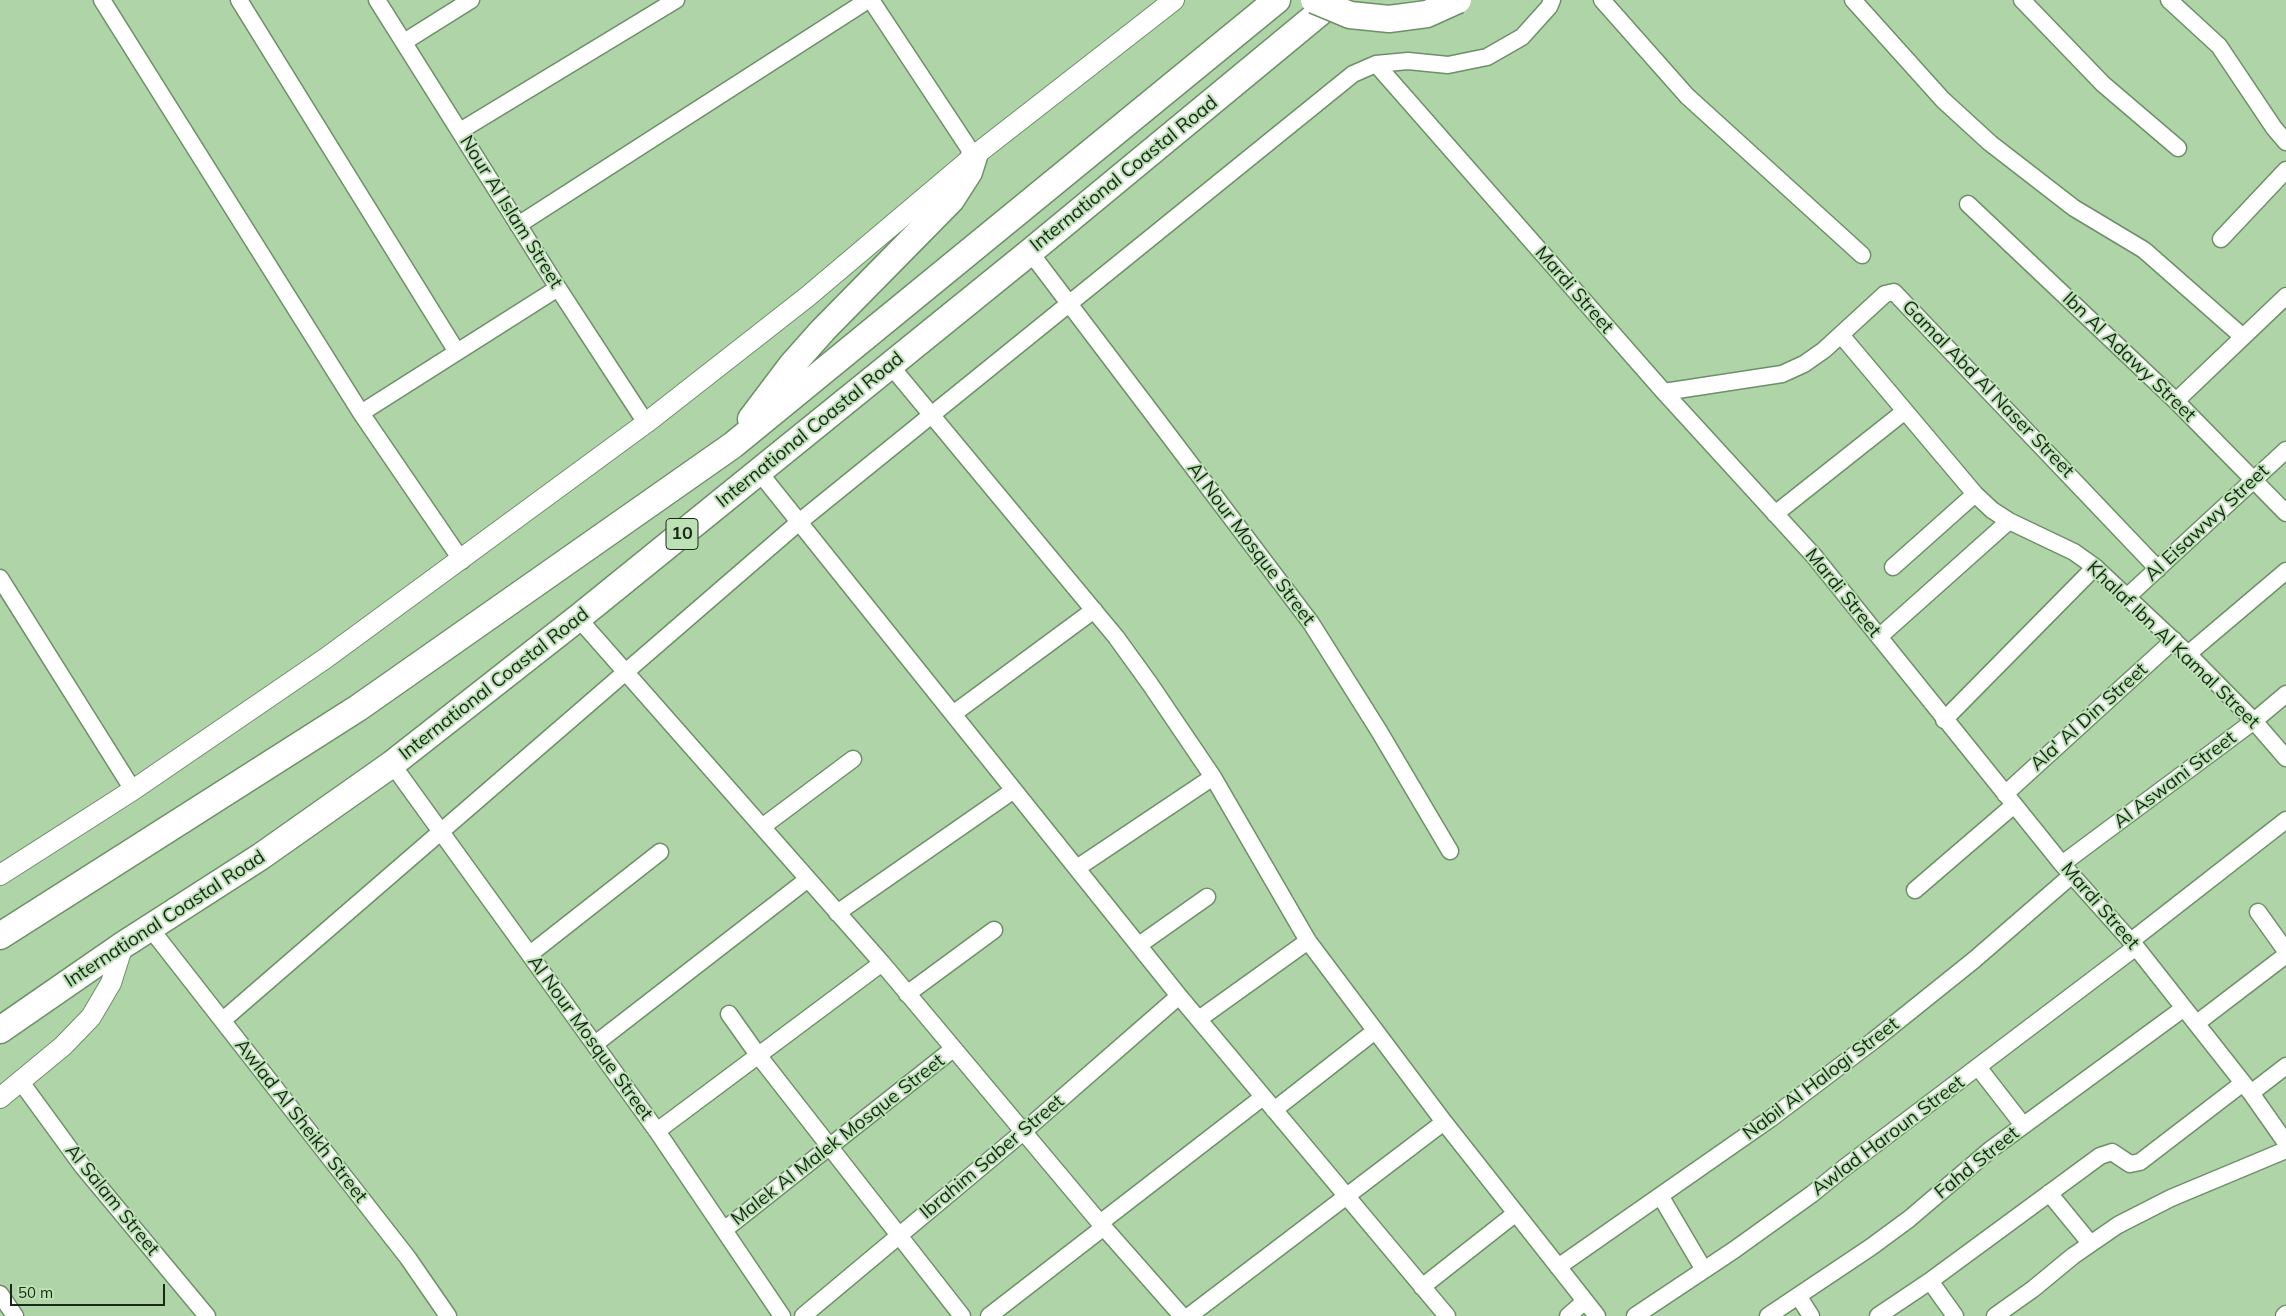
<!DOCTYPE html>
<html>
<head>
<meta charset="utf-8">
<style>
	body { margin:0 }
	#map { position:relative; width:2286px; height:1316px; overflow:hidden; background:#aed4a8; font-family:Mulish,sans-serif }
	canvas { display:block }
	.scale { position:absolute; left:10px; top:1284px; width:155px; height:22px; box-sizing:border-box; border:2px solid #192817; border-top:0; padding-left:6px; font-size:15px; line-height:18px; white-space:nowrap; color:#192817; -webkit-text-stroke:4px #bbe1b5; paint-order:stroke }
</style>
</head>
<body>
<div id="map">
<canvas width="2286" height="1316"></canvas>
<div class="scale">50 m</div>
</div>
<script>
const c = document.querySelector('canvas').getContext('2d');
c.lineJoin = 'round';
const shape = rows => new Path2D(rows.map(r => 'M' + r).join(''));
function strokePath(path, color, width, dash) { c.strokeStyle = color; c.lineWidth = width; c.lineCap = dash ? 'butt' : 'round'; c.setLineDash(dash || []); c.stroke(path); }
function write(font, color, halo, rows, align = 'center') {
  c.font = font + ' Mulish,sans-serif'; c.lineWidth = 4; c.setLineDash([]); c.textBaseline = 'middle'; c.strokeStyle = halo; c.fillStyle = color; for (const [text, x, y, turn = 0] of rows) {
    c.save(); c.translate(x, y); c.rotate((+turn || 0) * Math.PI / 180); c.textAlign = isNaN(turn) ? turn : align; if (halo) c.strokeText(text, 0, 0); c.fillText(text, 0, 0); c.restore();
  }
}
const minor = shape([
	[102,0,361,413,462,561],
	[239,0,457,352],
	[377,0,558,288,646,423],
	[871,0,974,156],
	[1602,0,1687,96,1862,255],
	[1853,0,1943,100,1990,143,2074,208,2144,250,2243,337],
	[2022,0,2103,84,2178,148],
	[2169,0,2219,46,2274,128,2286,142],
	[404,42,471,0],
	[1376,64,1664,392,1814,556,2062,864,2136,947,2251,1093,2286,1143],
	[460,131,676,0],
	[1968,204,2176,401,2286,513],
	[518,225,868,0],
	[2221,239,2286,170],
	[1030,252,1311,623,1379,731,1450,851],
	[1841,335,1975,494,1992,510,2009,521,2074,552,2095,567,2188,654,2254,721,2286,758],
	[890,365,1116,637,1150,684,1213,777,1308,941,1444,1122,1597,1316],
	[1664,392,1782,374,1804,364,1824,350,1885,294,1894,292,2158,569],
	[2176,401,2286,296],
	[361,413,558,288],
	[759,472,1179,996,1447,1316],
	[1775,514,1905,411],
	[1893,567,1975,494],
	[0,578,133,790],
	[2128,596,2286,450],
	[578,618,882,963,1100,1223,1182,1316],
	[1879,637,2009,521],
	[2188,654,2286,571],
	[953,714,1094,610],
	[1944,720,2095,567],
	[392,764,657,1131,782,1316],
	[2005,794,2174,640],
	[762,827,853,759],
	[2062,864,2254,721,2286,694],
	[1077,868,1213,777],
	[1915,890,2014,805],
	[2258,912,2286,951],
	[837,913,1014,790],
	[150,928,408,1258,448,1316],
	[2131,941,2286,820],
	[1139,945,1207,897],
	[530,954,660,852],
	[907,994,994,930],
	[729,1014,758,1055,962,1316],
	[1199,1019,1308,941],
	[223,1020,798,523,1353,74,1376,64,1408,61,1448,65,1487,57,1522,37,1549,7,1552,0],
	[2197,1023,2286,955],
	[595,1044,808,879],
	[1978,1067,2023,1125],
	[21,1082,83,1167,207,1316],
	[2251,1093,2286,1066],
	[1274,1110,1375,1031],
	[657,1131,882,963],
	[2049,1193,2090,1243],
	[1661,1197,1704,1270],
	[1100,1223,1263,1097],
	[724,1230,953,1049],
	[1558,1267,1770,1119,1873,1041,1974,960,2072,875],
	[1930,1281,1955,1316],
	[1422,1287,1516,1213],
	[0,1294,15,1316],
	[1799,1297,1811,1316],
	[803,1316,1023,1132,1179,996],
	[989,1316,1104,1227],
	[1189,1316,1444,1122],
	[1568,1316,1585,1301],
	[1635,1316,1734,1250,1812,1194,1844,1168,2136,947],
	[1768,1316,1871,1247,1909,1219,1990,1150,2184,1008],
	[1878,1316,1930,1281,2100,1156,2112,1152,2130,1164,2140,1162,2243,1083],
	[1995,1316,2033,1289,2073,1256,2118,1225,2171,1198,2286,1150],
	[2284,1316,2286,1314]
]);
const tertiary = shape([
	[0,875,133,790,326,658,646,423,807,297,974,156,1174,0],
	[0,1098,63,1046,91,1017,111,983,123,945]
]);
const trunk = shape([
	[751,419,791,366,823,330,951,200,969,172,974,156],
	[0,936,358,708,733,445,1277,0],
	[0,1030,123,945,260,857,392,764,578,618,1030,252,1335,0]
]);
const trunkBridge = shape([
	[1314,0,1350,15,1389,19,1427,14,1458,0]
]);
const shields = [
	[682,534,32]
];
const shieldNames = [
	["10",682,534]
];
const streetNames = [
	["International Coastal Road",1124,174,-39],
	["Nour Al Islam Street",511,212,58],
	["Mardi Street",1574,290,49],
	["Ibn Al Adawy Street",2129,357,44],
	["Gamal Abd Al Naser Street",1988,389,46],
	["International Coastal Road",810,430,-39],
	["Al Eisawwy Street",2207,523,-43],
	["Al Nour Mosque Street",1251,544,53],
	["Mardi Street",1843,593,51],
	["Khalaf Ibn Al Kamal Street",2173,645,44],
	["International Coastal Road",494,684,-38],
	["Ala' Al Din Street",2089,717,-42],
	["Al Aswani Street",2175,780,-37],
	["Mardi Street",2100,906,49],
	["International Coastal Road",165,919,-33],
	["Al Nour Mosque Street",590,1038,54],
	["Nabil Al Halogi Street",1821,1079,-37],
	["Awlad Al Sheikh Street",301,1121,52],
	["Awlad Haroun Street",1888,1136,-37],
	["Malek Al Malek Mosque Street",838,1140,-38],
	["Ibrahim Saber Street",992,1157,-40],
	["Fahd Street",1977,1163,-39],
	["Al Salam Street",112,1200,51]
];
strokePath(minor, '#6d9067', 19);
strokePath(tertiary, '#6d9067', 22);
strokePath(trunk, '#6d9067', 29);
strokePath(minor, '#fff', 16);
strokePath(tertiary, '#fff', 20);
strokePath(trunk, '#fff', 26);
strokePath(trunkBridge, '#6d9067', 29, []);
strokePath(trunkBridge, '#fff', 26);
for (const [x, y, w] of shields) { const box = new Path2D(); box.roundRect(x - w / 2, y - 15.5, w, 31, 4); c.fillStyle = '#bbe1b5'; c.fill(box); strokePath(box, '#192817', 1); }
write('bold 18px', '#192817', null, shieldNames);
write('19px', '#192817', '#bbe1b5', streetNames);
</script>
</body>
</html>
